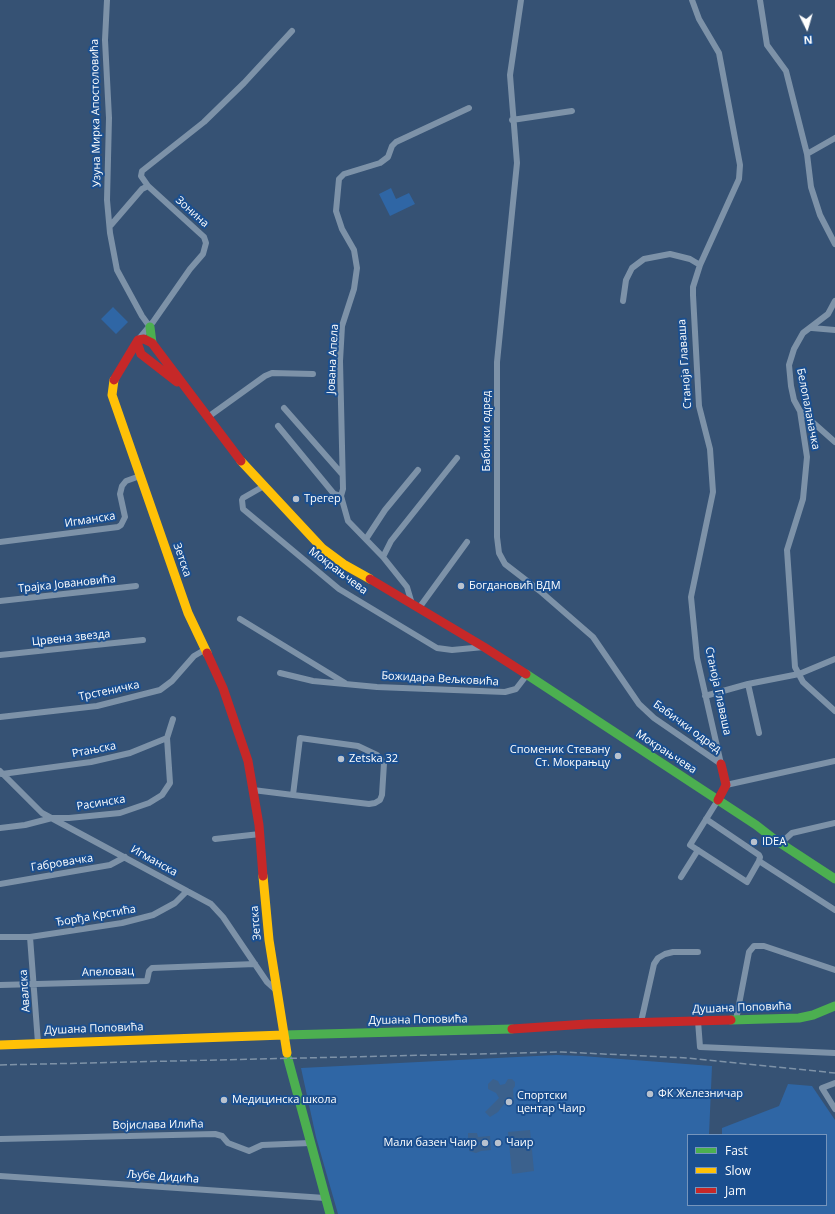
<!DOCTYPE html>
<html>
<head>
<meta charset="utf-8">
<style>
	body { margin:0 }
	#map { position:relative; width:835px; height:1214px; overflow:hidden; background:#365274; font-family:"Open Sans",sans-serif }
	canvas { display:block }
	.legend { position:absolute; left:687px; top:1134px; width:140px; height:72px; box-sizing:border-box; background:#1b4f8f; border:1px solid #7695bc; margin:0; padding:5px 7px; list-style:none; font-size:12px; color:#fff }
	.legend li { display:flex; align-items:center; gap:8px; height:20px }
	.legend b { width:20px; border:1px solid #7695bc }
	.north { position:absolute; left:787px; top:8px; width:40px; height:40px; -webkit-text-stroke:3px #1b4f8f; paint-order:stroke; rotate:175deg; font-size:11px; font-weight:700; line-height:16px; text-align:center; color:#fff }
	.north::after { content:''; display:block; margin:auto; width:14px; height:18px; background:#fff; clip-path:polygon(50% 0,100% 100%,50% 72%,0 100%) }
</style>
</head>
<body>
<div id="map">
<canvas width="835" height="1214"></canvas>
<ul class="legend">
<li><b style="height:5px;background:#4caf50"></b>Fast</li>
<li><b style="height:5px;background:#ffc107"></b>Slow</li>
<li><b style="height:5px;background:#c62828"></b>Jam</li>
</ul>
<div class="north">N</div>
</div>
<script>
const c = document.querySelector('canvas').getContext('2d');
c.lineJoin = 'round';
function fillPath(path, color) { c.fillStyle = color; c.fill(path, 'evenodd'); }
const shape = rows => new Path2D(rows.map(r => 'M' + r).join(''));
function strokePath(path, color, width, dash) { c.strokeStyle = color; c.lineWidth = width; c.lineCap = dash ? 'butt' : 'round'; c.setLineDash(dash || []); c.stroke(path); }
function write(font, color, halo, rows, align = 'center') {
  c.font = font + ' "Open Sans",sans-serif'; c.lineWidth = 4; c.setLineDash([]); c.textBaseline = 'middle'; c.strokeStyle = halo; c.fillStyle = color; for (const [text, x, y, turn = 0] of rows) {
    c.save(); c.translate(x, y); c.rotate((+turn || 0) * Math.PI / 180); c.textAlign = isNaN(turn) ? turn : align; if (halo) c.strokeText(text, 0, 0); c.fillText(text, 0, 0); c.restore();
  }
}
const green = shape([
	[391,188,396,199,409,193,415,204,390,216,379,194],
	[113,307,128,322,116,334,101,319],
	[556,1055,582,1056,712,1066,709,1135,688,1135,688,1205,826,1205,826,1135,722,1135,722,1128,779,1106,788,1084,812,1086,835,1120,835,1214,338,1214,316,1137,301,1068]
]);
const water = shape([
	[508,1079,512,1079,515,1082,515,1086,513,1089,514,1103,504,1104,498,1112,490,1117,485,1112,499,1098,496,1093,488,1089,488,1084,493,1079,498,1081,500,1085,505,1084],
	[530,1130,534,1171,512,1174,508,1132],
	[468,1133,477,1133,478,1137,490,1136,491,1150,481,1151,476,1153,469,1151,471,1145,477,1144,480,1145,480,1142,468,1143]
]);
const street = shape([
	[107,0,105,40,109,118,107,200,110,233,117,270,142,316,150,327],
	[521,0,510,75,517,163,497,362,497,537,499,553,505,564,540,591,593,637,639,704,654,718,721,764],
	[692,0,699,19,719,53,740,165,739,179,700,265,693,287,693,295,699,406,710,449,713,492,691,597,697,658,721,764],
	[760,0,767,45,786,71,807,154,811,187,820,215,835,244],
	[512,120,572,111],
	[807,154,835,138],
	[148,186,141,176,142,171,204,122,244,83,292,31],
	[111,225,142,189,148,186,204,237,206,243,203,254,190,269,153,322,138,340],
	[623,301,626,280,632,268,644,259,670,254,690,259,700,265],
	[835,301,828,314,803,333,794,349,789,365,791,386,794,400,800,411,807,457,803,499,787,550,795,667,803,682,835,711],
	[812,328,835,330],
	[284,408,342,474],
	[800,411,835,442],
	[208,417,265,376,272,373,313,374],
	[278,426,334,494,341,496],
	[264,486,243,498,242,500,243,509,339,589,437,648,452,650,484,647],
	[366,539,385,510,418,470],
	[0,542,118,527,121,525,125,517,120,494,122,486,126,481,140,476],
	[383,557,391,541,457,458],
	[0,601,136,586],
	[412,604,407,587,383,557,348,521,341,496,343,489,340,361,342,326,354,289,357,268,354,250,342,229,336,211,339,179,344,174,380,163,388,157,392,146,396,142,469,108],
	[419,608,467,542],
	[240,619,345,683],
	[0,655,143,640],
	[280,673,313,681,377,687,505,692,516,689,526,676],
	[748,684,759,733],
	[705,696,748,684,799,674,835,659],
	[0,717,97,706,160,690,172,681,194,656,206,649],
	[0,771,42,813,211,904,223,917,267,982,277,991],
	[2,774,91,762,130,753,167,738,173,719],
	[726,785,835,761],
	[253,790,293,795,369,804,375,803,380,800,382,795,384,763,377,755,358,746,300,738,293,795],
	[718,800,690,845,747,882,759,861,835,910],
	[706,819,759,855,760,857,759,861],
	[0,828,25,825,52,818,69,818,120,813,149,803,162,795,170,783,167,738],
	[215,839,260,834],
	[781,843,792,833,835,823],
	[681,877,698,850],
	[0,884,110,865,125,857],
	[0,937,30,937,122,923,153,915,175,903,187,891],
	[30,937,38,1043],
	[0,985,147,981,149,971,152,968,255,964],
	[736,1020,749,952,754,946,764,946,835,970],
	[698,1021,700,1047,835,1053],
	[641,1022,654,964,658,958,665,954,673,952,698,952],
	[835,1083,822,1088,835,1109],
	[0,1139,215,1134,222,1136,228,1143,249,1151,262,1145,310,1143],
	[0,1176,325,1198]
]);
const fast = shape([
	[150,327,152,343],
	[526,674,756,825,774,839,835,879],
	[731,1020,799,1018,813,1015,835,1006],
	[284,1035,512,1029],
	[288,1059,330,1214]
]);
const slow = shape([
	[114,380,112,395,188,613,207,653],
	[241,461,322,548,345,565,370,579],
	[263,876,269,940,287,1053],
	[0,1045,284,1035]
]);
const jam = shape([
	[137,342,141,354,177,382],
	[114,380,138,340,144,339,152,343,241,461],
	[370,579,484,647,526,674],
	[207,653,223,688,248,761,259,825,263,876],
	[718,800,726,785,721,764],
	[512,1029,587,1024,731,1020]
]);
const rail = shape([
	[0,1065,562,1052,688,1058,835,1073]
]);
const markers = [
	[296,499,4,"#b9c2ce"],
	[461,586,4,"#b9c2ce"],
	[618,756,4,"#b9c2ce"],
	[341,759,4,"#b9c2ce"],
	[754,842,4,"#b9c2ce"],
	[650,1094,4,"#b9c2ce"],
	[224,1100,4,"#b9c2ce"],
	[509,1102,4,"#b9c2ce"],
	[485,1143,4,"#b9c2ce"],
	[498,1143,4,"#b9c2ce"]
];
const streetNames = [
	["Узуна Мирка Апостоловића",96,113,-91],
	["Зонина",192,212,42],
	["Јована Апела",333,359,-87],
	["Станоја Главаша",685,364,-94],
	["Белопаланачка",808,409,79],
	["Бабички одред",487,431,-90],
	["Игманска",90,520,-9],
	["Зетска",182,560,71],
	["Мокрањчева",338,571,37],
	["Трајка Јовановића",67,584,-6],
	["Црвена звезда",71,638,-6],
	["Божидара Вељковића",440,679,3],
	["Трстеничка",109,691,-12],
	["Станоја Главаша",718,691,78],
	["Бабички одред",687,727,36],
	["Ртањска",94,750,-11],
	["Мокрањчева",666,752,33],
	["Расинска",101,803,-9],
	["Игманска",154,861,29],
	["Габровачка",62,863,-9],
	["Ђорђа Крстића",96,916,-10],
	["Зетска",256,923,-95],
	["Апеловац",108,972,-2],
	["Авалска",25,991,-94],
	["Душана Поповића",742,1008,-2],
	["Душана Поповића",418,1020,-1],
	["Душана Поповића",94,1029,-2],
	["Војислава Илића",158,1125,-1],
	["Љубе Дидића",163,1177,4]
];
const poiNames = [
	["Трегер",304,499],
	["Богдановић ВДМ",469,586],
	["Споменик Стевану",610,750,"right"],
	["Ст. Мокрањцу",610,763,"right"],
	["Zetska 32",349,759],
	["IDEA",762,842],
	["ФК Железничар",658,1094],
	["Спортски",517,1096],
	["центар Чаир",517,1109],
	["Медицинска школа",232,1100],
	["Мали базен Чаир",477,1143,"right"],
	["Чаир",506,1143]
];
fillPath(green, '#2f66a5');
fillPath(water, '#3b618d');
strokePath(street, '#7d92a8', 6);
strokePath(fast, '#4caf50', 9);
strokePath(slow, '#ffc107', 9);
strokePath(jam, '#c62828', 9);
strokePath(rail, '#7e92a7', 1.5, [7, 3]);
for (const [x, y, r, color] of markers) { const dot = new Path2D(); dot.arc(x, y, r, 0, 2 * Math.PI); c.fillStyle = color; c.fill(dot); strokePath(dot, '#1b4f8f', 1.5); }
write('11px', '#fff', '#1b4f8f', streetNames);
write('11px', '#fff', '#1b4f8f', poiNames, 'left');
</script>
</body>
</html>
